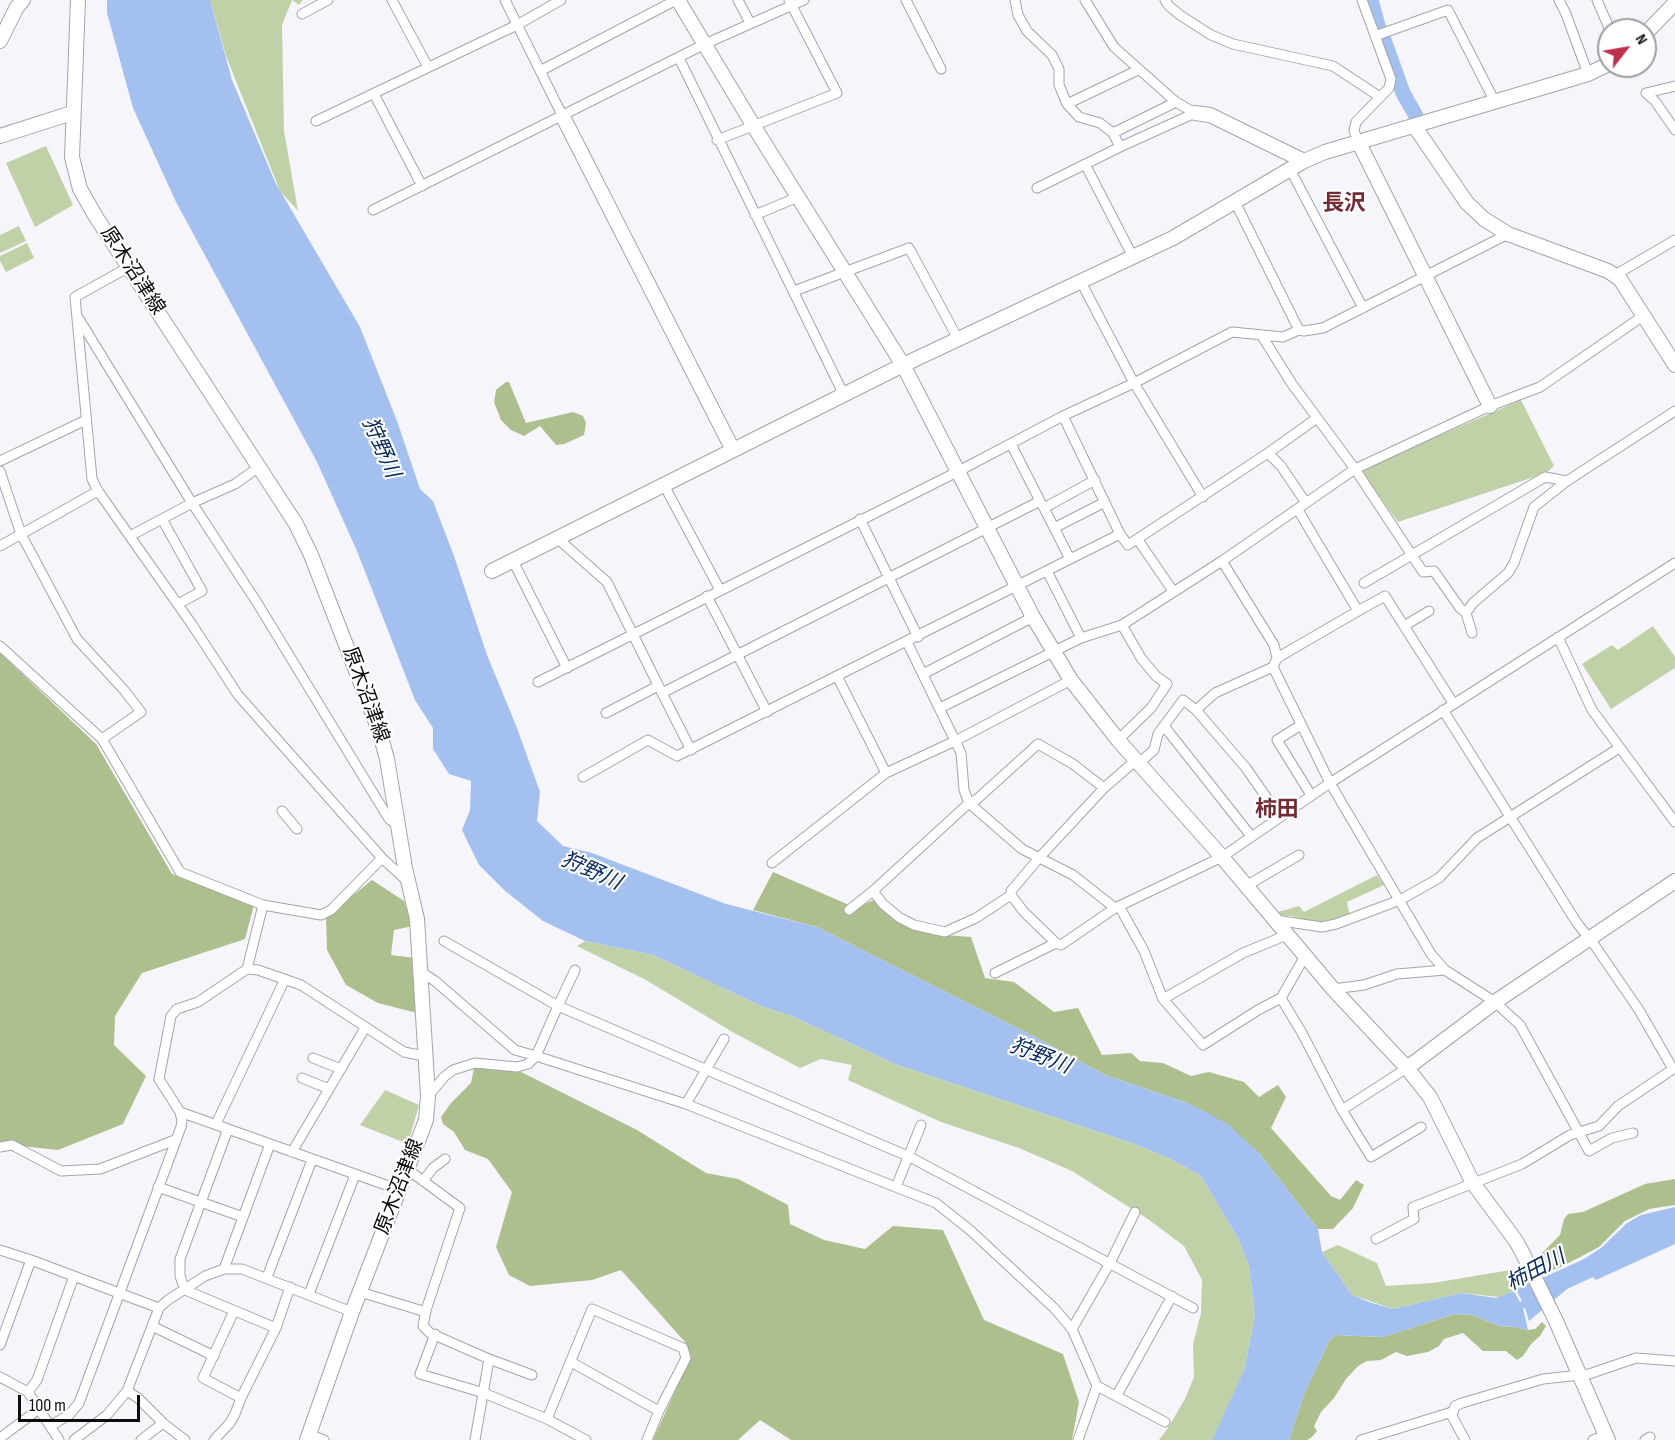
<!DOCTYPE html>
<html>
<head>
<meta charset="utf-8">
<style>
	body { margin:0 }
	#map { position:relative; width:1675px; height:1440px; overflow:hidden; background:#f5f5fb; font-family:"Sofia Sans Condensed",sans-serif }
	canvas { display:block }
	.north { position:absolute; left:1597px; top:18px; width:60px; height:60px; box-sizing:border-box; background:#fff; border:2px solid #9e9e9f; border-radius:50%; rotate:59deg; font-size:16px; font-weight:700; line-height:24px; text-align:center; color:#0c0c0e }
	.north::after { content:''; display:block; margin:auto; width:21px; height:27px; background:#bf2e4b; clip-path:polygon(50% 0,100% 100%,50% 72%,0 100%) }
	.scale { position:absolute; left:18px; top:1395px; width:122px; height:27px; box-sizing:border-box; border:3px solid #0c0c0e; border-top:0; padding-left:8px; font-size:18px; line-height:21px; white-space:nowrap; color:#0c0c0e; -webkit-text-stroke:4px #fff; paint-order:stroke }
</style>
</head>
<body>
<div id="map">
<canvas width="1675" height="1440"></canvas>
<div class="north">N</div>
<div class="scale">100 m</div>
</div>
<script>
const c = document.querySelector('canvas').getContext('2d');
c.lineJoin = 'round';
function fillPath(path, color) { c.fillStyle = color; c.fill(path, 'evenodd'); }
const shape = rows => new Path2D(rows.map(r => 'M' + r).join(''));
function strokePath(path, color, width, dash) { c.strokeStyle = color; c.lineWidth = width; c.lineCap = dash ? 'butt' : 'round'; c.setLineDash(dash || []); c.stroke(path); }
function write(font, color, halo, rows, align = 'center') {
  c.font = font + ' "Sofia Sans Condensed","Noto Sans JP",sans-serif'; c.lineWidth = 4.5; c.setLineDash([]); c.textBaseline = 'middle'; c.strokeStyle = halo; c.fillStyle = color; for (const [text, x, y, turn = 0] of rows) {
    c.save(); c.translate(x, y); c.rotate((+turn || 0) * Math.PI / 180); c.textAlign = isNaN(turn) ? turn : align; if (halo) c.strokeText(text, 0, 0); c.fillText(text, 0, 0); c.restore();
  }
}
const green = shape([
	[210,0,303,0,299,5,292,0,282,25,284,131,298,211,280,191,226,56],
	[46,146,73,205,35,227,6,163],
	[19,226,26,241,0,253,0,235],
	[27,243,34,258,6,272,0,261,0,256],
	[1521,400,1554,466,1546,473,1398,522,1360,470],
	[1653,626,1675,657,1675,668,1611,709,1582,664,1612,645,1618,650],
	[1377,875,1384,885,1347,902,1350,917,1314,925,1292,916,1268,915,1299,906,1304,912],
	[585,941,653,955,761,1006,792,1016,895,1064,1132,1143,1171,1159,1201,1176,1239,1240,1249,1266,1255,1316,1244,1370,1215,1436,1212,1440,1159,1440,1168,1428,1185,1399,1194,1377,1193,1345,1201,1313,1202,1280,1184,1246,1148,1219,1072,1171,1019,1148,941,1122,848,1080,852,1065,821,1059,800,1068,734,1033,646,980,577,946],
	[385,1090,419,1105,408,1144,360,1125],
	[1338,1245,1377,1263,1386,1286,1433,1283,1522,1268,1533,1283,1499,1297,1461,1293,1393,1309,1352,1295,1322,1252]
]);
const forest = shape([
	[506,382,509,382,526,423,573,412,583,416,586,423,584,435,564,444,556,445,540,426,524,436,511,430,501,420,494,402,496,390],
	[0,653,96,744,172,874,254,905,245,939,142,973,115,1016,114,1045,146,1076,123,1124,58,1150,12,1145,0,1148],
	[773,872,856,908,876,899,894,919,904,925,943,935,971,937,985,978,1014,982,1054,1012,1078,1008,1102,1055,1131,1053,1140,1061,1163,1063,1191,1076,1209,1072,1244,1082,1259,1097,1278,1085,1286,1097,1271,1128,1331,1196,1340,1200,1356,1180,1364,1185,1353,1208,1333,1229,1318,1229,1259,1153,1185,1102,1105,1075,1039,1039,817,927,753,910],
	[372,880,404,901,413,926,394,930,391,955,415,958,417,1013,378,1003,346,985,327,950,326,917],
	[474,1068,519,1071,637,1130,706,1173,738,1179,788,1205,790,1224,824,1240,865,1249,893,1226,943,1230,984,1320,1063,1354,1079,1402,1072,1440,791,1440,760,1420,738,1440,653,1440,689,1360,685,1342,621,1270,592,1280,530,1286,509,1275,496,1247,512,1192,488,1159,465,1150,454,1132,443,1124,441,1117,451,1103,471,1083],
	[1675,1179,1675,1205,1649,1209,1625,1221,1599,1247,1561,1267,1547,1272,1536,1261,1535,1257,1543,1252,1560,1235,1564,1219,1568,1214,1583,1212,1645,1184],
	[1455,1314,1472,1315,1502,1327,1509,1326,1528,1330,1535,1329,1542,1322,1546,1326,1540,1336,1531,1344,1523,1356,1517,1360,1506,1351,1483,1351,1463,1333,1444,1339,1439,1346,1428,1352,1407,1356,1396,1352,1381,1360,1367,1361,1358,1366,1346,1379,1334,1398,1321,1412,1314,1426,1317,1431,1312,1437,1307,1440,1289,1440,1304,1394,1329,1341,1335,1335,1383,1337]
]);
const water = shape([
	[107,0,210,0,232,80,275,182,360,327,397,421,420,489,433,501,454,556,487,655,517,728,540,792,537,821,563,846,592,853,726,904,817,927,1039,1039,1105,1075,1185,1102,1206,1112,1229,1125,1259,1153,1318,1229,1322,1252,1352,1295,1369,1302,1393,1309,1461,1293,1496,1298,1514,1291,1520,1302,1522,1301,1516,1290,1584,1259,1601,1248,1627,1223,1641,1215,1675,1207,1675,1244,1596,1280,1593,1277,1567,1289,1529,1321,1525,1308,1523,1308,1528,1330,1509,1326,1502,1327,1472,1315,1455,1314,1383,1337,1335,1335,1329,1341,1304,1394,1289,1440,1212,1440,1244,1370,1255,1316,1249,1266,1239,1240,1201,1176,1171,1159,1132,1143,895,1064,792,1016,761,1006,653,955,585,941,543,921,504,890,479,865,462,830,470,810,471,781,449,774,433,749,433,728,415,700,357,551,317,462,176,202,133,108,107,13]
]);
const river = shape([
	[1371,0,1379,29],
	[1383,37,1403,93,1416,116]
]);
const street = shape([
	[392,0,428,67],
	[505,0,563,117],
	[738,0,750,23],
	[906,0,941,69],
	[1015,0,1018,15,1027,31,1052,55,1059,69,1059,85,1067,104,1138,70],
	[1085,0,1114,47,1176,102,1195,113],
	[1165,0,1169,6,1180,15,1211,35,1233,44,1333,66,1380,97],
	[1559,0,1566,14,1588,74],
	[1597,0,1610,30],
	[302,14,328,0],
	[1375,36,1448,10,1495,102],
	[679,58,844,395],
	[540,71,676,0],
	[1646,93,1655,101,1675,130],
	[1646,93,1675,86],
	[374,94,422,186],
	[1067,104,1079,117,1100,123,1113,133,1120,147],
	[316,121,517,25,561,0],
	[1113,133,1176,102],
	[717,140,837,93,789,0],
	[1359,143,1354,131,1356,122,1389,88,1391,79,1362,0],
	[1085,164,1133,257],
	[1290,169,1363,308],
	[1037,188,1120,147,1195,113],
	[1235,202,1299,330],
	[373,210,705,44,804,0],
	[755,215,798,197],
	[129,267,75,297,92,479,98,491,193,626,238,695,382,858,408,882],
	[1615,275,1675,240],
	[1081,282,1134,383,1203,497],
	[794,291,909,248,958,339],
	[79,319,192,503,256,601,389,819,397,825],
	[1262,336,1292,384,1355,469,1423,572,1434,571,1460,608,1466,613],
	[1063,416,1120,534],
	[1268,453,1281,466,1306,503],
	[0,461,86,420],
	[0,471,21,534,77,639,124,690,141,712,102,739],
	[664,485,720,590],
	[1040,501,1044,508,1095,480],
	[1044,508,1070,559],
	[1298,510,1358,611,1385,596,1453,703],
	[162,519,202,591,178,604],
	[860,519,918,637],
	[1054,528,1105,502],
	[130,536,192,503,235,484,259,467],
	[557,538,607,582,662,693,1040,501,1011,444],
	[1138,540,1173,591],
	[0,546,98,491],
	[513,561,567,668],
	[1222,561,1274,645,1277,658,1273,667,1330,783,1431,954,1445,970,1495,1002,1520,1025,1589,1151,1612,1138,1633,1133],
	[1047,571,1081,638],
	[1364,583,1545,477,1567,481],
	[707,596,767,712],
	[1404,626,1429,611],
	[1472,633,1466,613,1473,603,1508,573,1514,563,1534,507,1567,481,1675,411],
	[1558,637,1592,710,1675,822],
	[0,646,102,739,180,872,263,905,321,915,331,910,382,858],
	[1277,658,1358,611],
	[923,674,1033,617],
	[837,676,886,773],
	[538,682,957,472,1063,416,1134,383,1232,332,1283,337,1299,330,1304,331,1323,328,1508,234],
	[662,693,691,750],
	[940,708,1081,638,1122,625,1222,561,1355,469,1490,406,1540,387,1643,316],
	[1196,710,1246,768,1280,817],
	[1443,710,1577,923,1593,943,1639,1010,1673,1069,1675,1068],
	[606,713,658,686],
	[1301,725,1277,740,1311,795],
	[1164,726,1251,836],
	[1118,740,1151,708,1167,684,1156,676,1141,658,1122,625],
	[1139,763,1154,750,1158,734,1183,700,1196,710,1215,693,1273,667],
	[583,777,648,740,677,756,1120,534,1128,545,1268,453,1317,418],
	[1104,788,1073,764,1038,744,976,800,969,803,1022,849,1073,875,1115,908],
	[282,811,297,829],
	[772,863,886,773,955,741,1071,680],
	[1246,886,1299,855],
	[873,891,883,904,900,918,914,925,945,932,976,918,1011,895,1011,891,1039,858,1104,788,1136,760],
	[1011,895,1024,912,1056,943],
	[1119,906,1144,951,1163,999,1203,1045,1258,1010,1281,998],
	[849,910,873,891,969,803,964,790,961,753,907,642],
	[1275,920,1322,927,1336,924,1400,900,1439,878,1477,838,1619,748],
	[444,941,558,1006,575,970],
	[1305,956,1281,998,1302,1033,1342,1110,1371,1157,1421,1127],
	[247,969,263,905],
	[421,972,435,981,515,1050,536,1056,558,1006,910,1157,1193,1308],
	[995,973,1056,943,1061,945,1115,908,1222,857,1330,783,1675,563],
	[1333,989,1364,985,1397,974,1445,970],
	[1163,999,1243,953,1287,935],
	[313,1058,341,1069],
	[302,1078,329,1089],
	[428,1096,444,1077,453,1070,475,1063,517,1067,528,1064,536,1056,686,1104,936,1203,970,1230,1054,1308,1072,1329,1097,1386,1165,1422],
	[686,1104,724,1039],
	[1342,1110,1407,1068],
	[180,1112,400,1190],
	[216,1124,285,979],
	[228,1129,180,1259,180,1276,185,1290,276,1328],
	[0,1147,12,1145,61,1171,100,1169,175,1140],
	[292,1152,365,1028],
	[407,1169,460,1208,426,1310,423,1326,430,1333,489,1359,475,1440],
	[423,1181,433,1168,445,1159],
	[158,1187,243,1217],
	[896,1187,921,1125],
	[1376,1239,1414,1219,1413,1207,1522,1164,1570,1135,1599,1126,1618,1106,1673,1069],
	[0,1250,31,1260,159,1308],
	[224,1269,270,1144],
	[267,1277,312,1160],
	[360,1292,426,1312],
	[309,1294,355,1175],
	[234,1311,203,1378,241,1398],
	[152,1326,214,1356],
	[1072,1329,1110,1263,1135,1212],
	[435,1334,420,1374,484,1393,547,1419,586,1440],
	[0,1345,31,1260],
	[489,1359,532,1375],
	[571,1362,659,1411],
	[0,1377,28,1392,59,1440],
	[127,1391,138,1398,163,1423,185,1440],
	[28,1392,37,1380,74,1276],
	[1117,1395,1172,1296],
	[547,1419,592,1309,683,1348,686,1358,659,1411,647,1440],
	[50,1426,69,1415,79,1403,181,1127,182,1121,180,1112,159,1079,171,1016,177,1009,198,1002,247,969,258,970,301,985,404,1052,424,1056],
	[310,1435,324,1440],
	[0,1438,39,1409],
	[74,1440,107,1415,127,1391,159,1308,168,1300,205,1276,224,1269,242,1269,352,1312],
	[141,1440,163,1423],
	[214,1440,230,1423,235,1414,241,1398,276,1328,290,1287],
	[1078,1440,1097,1386],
	[1361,1440,1452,1412],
	[1465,1440,1452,1416,1455,1406,1462,1403,1543,1379,1589,1374,1636,1358,1675,1361],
	[1593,1440,1606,1435],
	[1645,1440,1650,1437]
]);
const secondary = shape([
	[78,0,72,157,80,189,96,217,296,524,311,555,379,730,387,759,405,868,417,919,428,1096,426,1120,352,1312,307,1440],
	[678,0,753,125,903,365,1033,617,1071,680,1118,740,1222,857,1333,989,1407,1068,1430,1097,1473,1183,1516,1241,1522,1252,1556,1321,1608,1440],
	[1645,34,1675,3],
	[0,41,17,7,23,0],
	[1195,113,1210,115,1304,161],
	[563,117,733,450],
	[1415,127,1467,203,1484,219,1508,234,1608,271,1620,279,1675,365],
	[0,136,72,113],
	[1359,143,1490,406],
	[492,571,903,365,1173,238,1304,161,1325,152,1588,74,1609,64],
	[1407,1068,1495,1002,1675,881]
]);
const streetNames = [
	["原木沼津線",132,271,57],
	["原木沼津線",365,695,70],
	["原木沼津線",400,1187,-69]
];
const waterNames = [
	["狩野川",380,448,66],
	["狩野川",591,872,24],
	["狩野川",1040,1057,21],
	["柿田川",1536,1271,-28]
];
const quarterNames = [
	["長沢",1344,204],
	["柿田",1277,810]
];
fillPath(green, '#c1d1a7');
fillPath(forest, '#acbf8c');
fillPath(water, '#a4c0ee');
strokePath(river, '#a4c0ee', 15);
strokePath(street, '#a5a4aa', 11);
strokePath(secondary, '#a5a4aa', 16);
strokePath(street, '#fff', 9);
strokePath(secondary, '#fff', 14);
write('20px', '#0c0c0e', '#fff', streetNames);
write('italic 21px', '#0a2b60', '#fff', waterNames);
write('bold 22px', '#732c36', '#fff', quarterNames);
</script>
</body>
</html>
